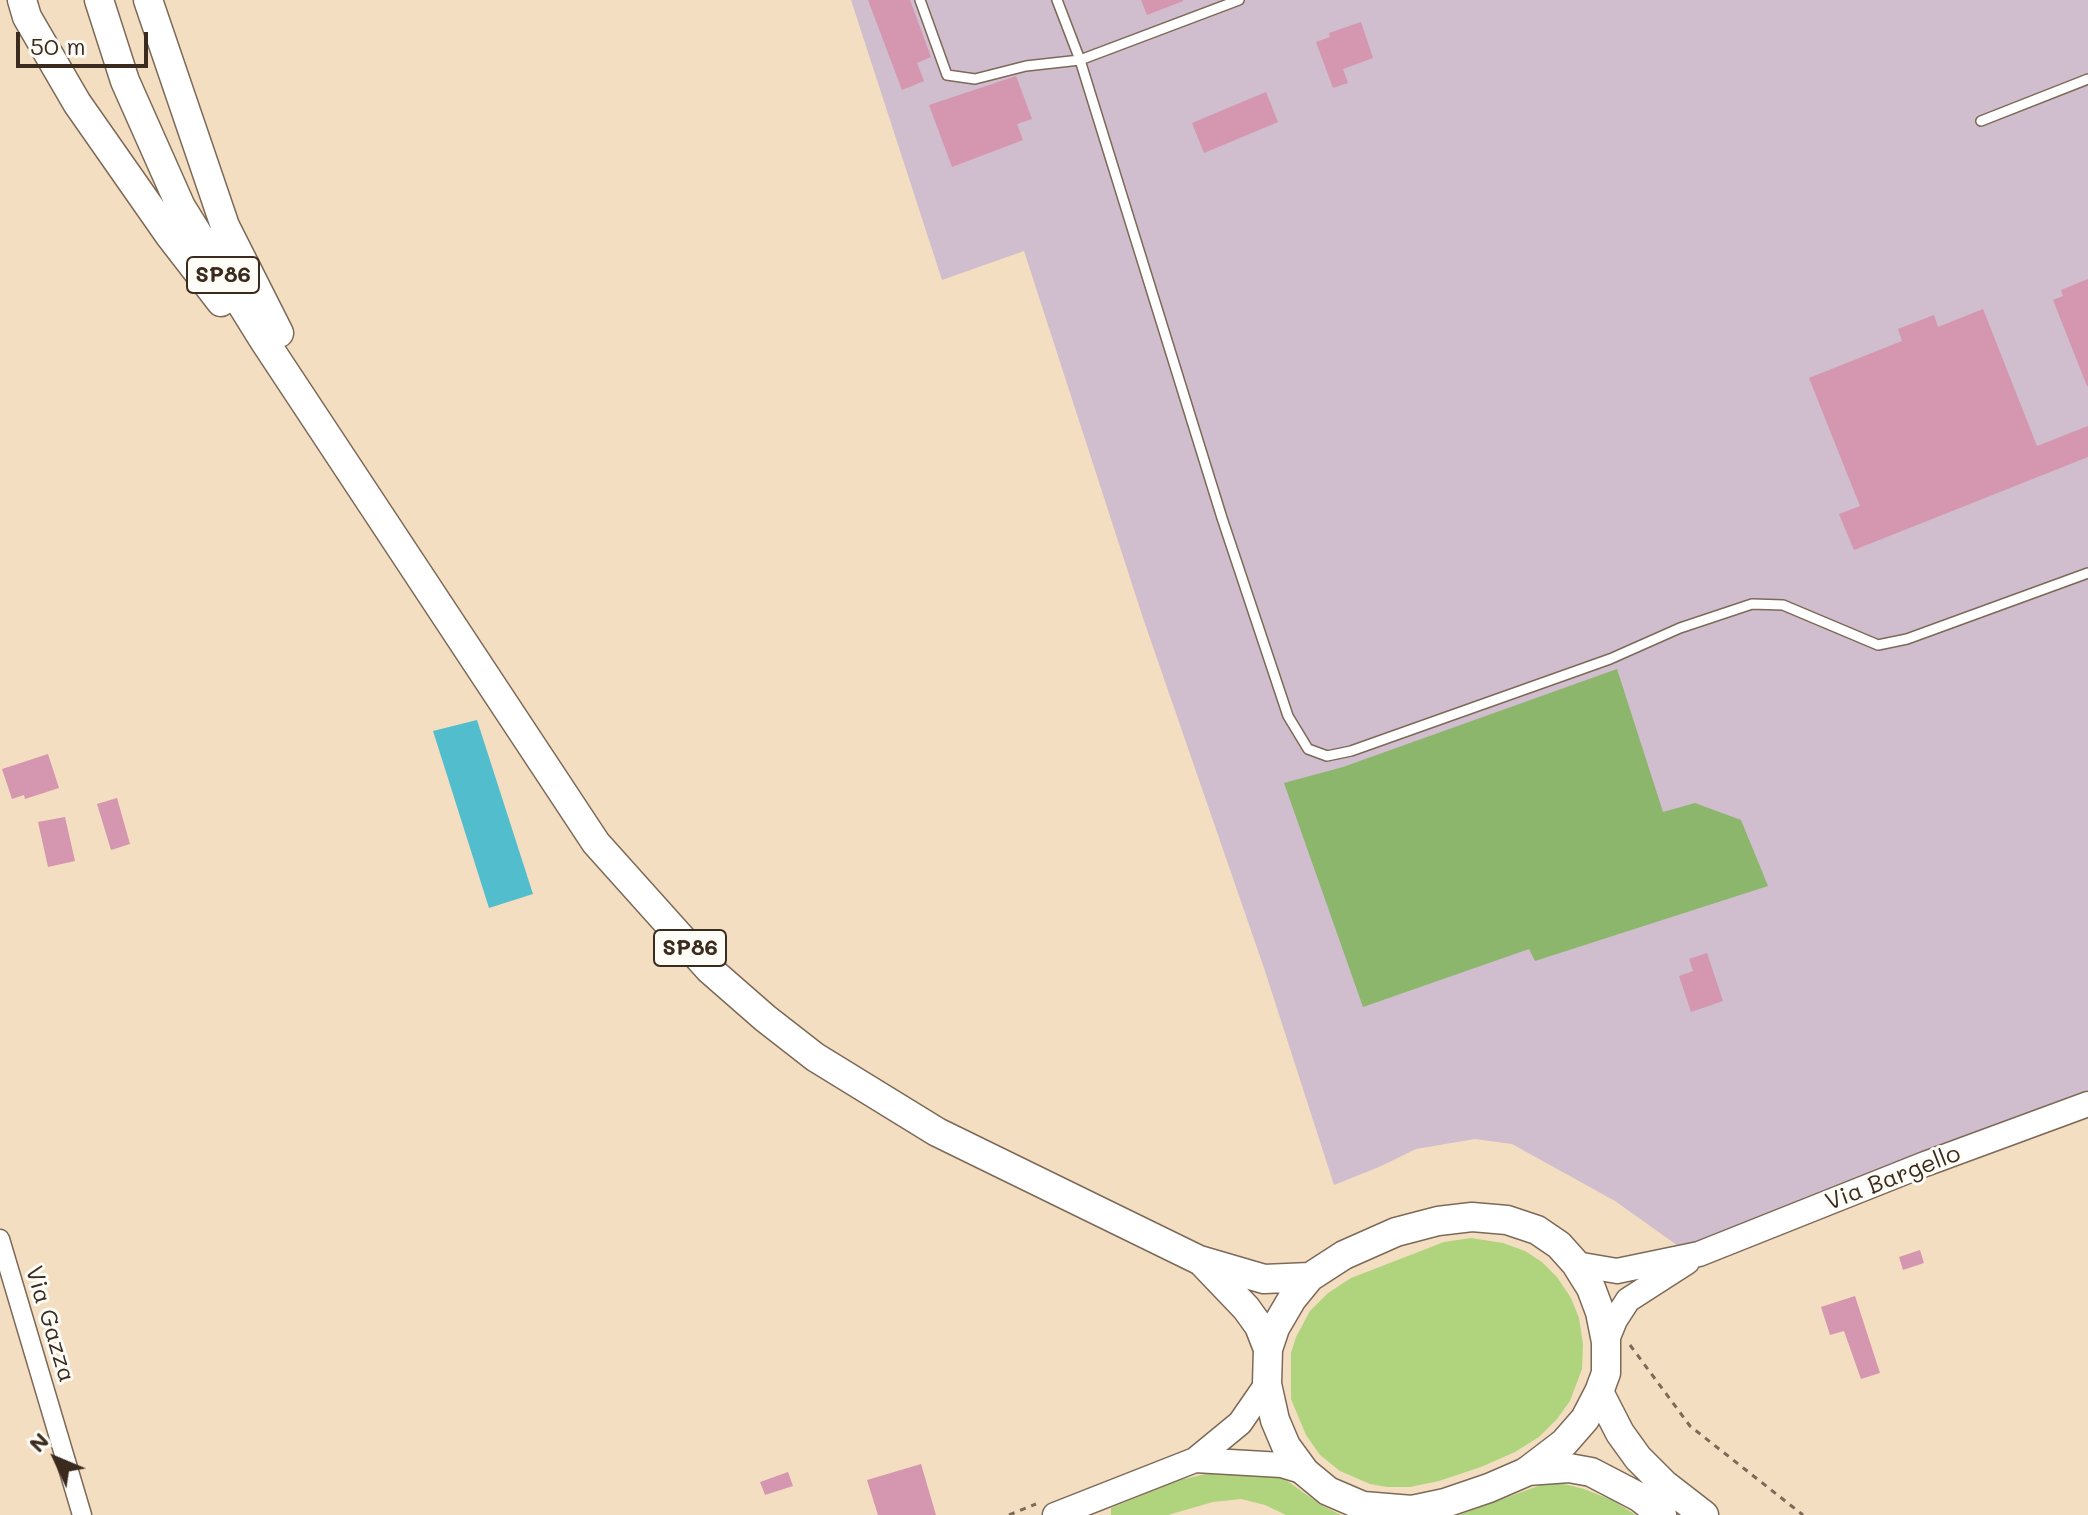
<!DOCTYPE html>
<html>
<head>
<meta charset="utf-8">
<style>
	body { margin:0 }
	#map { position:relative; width:2088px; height:1515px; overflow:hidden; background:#f4dec1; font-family:Mali,sans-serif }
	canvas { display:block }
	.north { position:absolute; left:16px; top:1419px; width:80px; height:80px; -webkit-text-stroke:6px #fdfcf7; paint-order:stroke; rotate:314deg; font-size:22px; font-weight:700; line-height:32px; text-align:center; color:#3b2a1e }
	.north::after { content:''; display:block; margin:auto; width:28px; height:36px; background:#3b2a1e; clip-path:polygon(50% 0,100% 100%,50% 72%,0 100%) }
	.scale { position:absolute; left:16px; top:32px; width:132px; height:36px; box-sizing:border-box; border:4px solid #3b2a1e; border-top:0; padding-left:10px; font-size:24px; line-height:28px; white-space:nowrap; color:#3b2a1e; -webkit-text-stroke:6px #fdfcf7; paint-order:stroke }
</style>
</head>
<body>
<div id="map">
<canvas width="2088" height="1515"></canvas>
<div class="north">N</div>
<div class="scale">50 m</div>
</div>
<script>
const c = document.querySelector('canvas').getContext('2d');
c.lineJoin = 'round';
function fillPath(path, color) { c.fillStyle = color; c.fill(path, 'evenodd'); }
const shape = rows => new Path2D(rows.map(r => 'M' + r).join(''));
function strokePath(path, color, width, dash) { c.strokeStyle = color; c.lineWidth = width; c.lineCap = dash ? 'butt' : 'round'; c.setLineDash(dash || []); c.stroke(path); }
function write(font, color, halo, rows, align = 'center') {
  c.font = font + ' Mali,sans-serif'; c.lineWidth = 6; c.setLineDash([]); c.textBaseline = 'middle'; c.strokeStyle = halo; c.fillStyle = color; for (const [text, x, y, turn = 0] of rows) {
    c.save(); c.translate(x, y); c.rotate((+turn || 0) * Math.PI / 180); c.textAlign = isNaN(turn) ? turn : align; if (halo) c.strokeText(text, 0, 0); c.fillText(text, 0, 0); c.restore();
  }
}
const industrial = shape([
	[851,0,2088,0,2088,1090,1681,1248,1615,1201,1512,1144,1475,1139,1416,1149,1379,1167,1334,1185,1264,968,1143,618,1024,251,942,280]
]);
const green = shape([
	[1471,1238,1503,1243,1525,1251,1542,1262,1557,1277,1571,1298,1579,1318,1583,1344,1582,1369,1570,1401,1557,1419,1539,1437,1515,1452,1481,1467,1439,1481,1410,1487,1387,1487,1370,1484,1340,1471,1320,1455,1306,1435,1291,1399,1291,1353,1296,1337,1310,1311,1328,1293,1351,1278,1444,1242],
	[1242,1471,1265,1472,1283,1478,1321,1505,1341,1515,1286,1515,1265,1505,1241,1499,1213,1502,1168,1515,1111,1515,1111,1508,1180,1480,1210,1473],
	[1544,1484,1564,1484,1584,1489,1612,1500,1636,1515,1458,1515]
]);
const forest = shape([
	[1617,669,1663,812,1695,803,1741,820,1768,886,1535,961,1529,949,1363,1007,1284,783,1343,767]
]);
const water = shape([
	[477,720,533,894,489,908,433,731]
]);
const building = shape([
	[868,0,910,0,931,57,917,63,924,81,902,90],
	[1141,0,1183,0,1183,1,1147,15],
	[1361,22,1373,58,1343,69,1348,83,1333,88,1316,42,1330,37,1329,33],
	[1016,76,1032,119,1017,124,1023,140,952,167,929,105],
	[1266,92,1278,122,1204,153,1192,123],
	[2088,279,2088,386,2087,386,2053,300,2063,296,2061,290],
	[1983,309,2037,446,2088,426,2088,457,1854,550,1839,514,1860,506,1809,378,1902,341,1898,329,1934,315,1938,327],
	[48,754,59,788,25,799,24,795,12,799,2,769],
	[117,798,130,844,111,850,97,804],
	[65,817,75,861,48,867,38,822],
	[1707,953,1723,1001,1691,1012,1679,976,1693,971,1689,959],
	[1920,1250,1924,1263,1903,1270,1899,1257],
	[1855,1296,1880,1373,1861,1379,1844,1331,1830,1335,1821,1307],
	[921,1464,936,1515,878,1515,867,1480],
	[788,1472,793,1486,765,1495,760,1482]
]);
const path = shape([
	[1630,1345,1690,1426,1803,1515],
	[1009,1515,1036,1504]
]);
const lane = shape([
	[920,0,947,75,975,79,1026,66,1080,60,1057,0],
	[1239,0,1080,60,1222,518,1288,716,1308,749,1327,756,1351,751,1610,659,1680,628,1752,604,1783,605,1878,645,1907,639,2088,573],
	[1981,121,2088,79]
]);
const street = shape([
	[0,1239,82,1515]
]);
const secondary = shape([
	[1576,1264,1617,1271,1699,1254,1925,1164,2088,1104],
	[1606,1342,1615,1320,1628,1300,1687,1262],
	[1195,1460,1282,1465,1305,1472],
	[1055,1515,1195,1460,1240,1423,1267,1384]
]);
const primary = shape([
	[22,0,27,17,77,103,170,236,221,302],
	[99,0,125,81,181,207,265,342,596,843,709,969,765,1018,815,1057,937,1132,1199,1260,1264,1279,1310,1277],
	[148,0,225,226,279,333],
	[1472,1217,1507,1220,1537,1230,1559,1245,1576,1264,1591,1288,1600,1312,1606,1342,1606,1373,1599,1392,1585,1419,1564,1443,1526,1472,1489,1488,1445,1503,1412,1510,1363,1506,1328,1491,1305,1472,1286,1446,1275,1420,1267,1384,1268,1349,1275,1328,1292,1299,1310,1277,1344,1255,1396,1232,1438,1221,1472,1217],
	[1203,1263,1246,1308,1259,1326,1268,1349],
	[1599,1392,1620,1433,1638,1458,1664,1484,1704,1515],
	[1527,1471,1569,1468,1591,1472,1639,1497,1662,1515]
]);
const shields = [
	[223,275,72],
	[690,948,72]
];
const shieldNames = [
	["SP86",223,275],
	["SP86",690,948]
];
const streetNames = [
	["Via Bargello",1893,1178,-21],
	["Via Gazza",50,1324,73]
];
fillPath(industrial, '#d0bdcd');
fillPath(green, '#afd47d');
fillPath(forest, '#8bb66c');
fillPath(water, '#52becd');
fillPath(building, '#d596b0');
strokePath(lane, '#7c6957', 12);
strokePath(street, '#7c6957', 21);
strokePath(secondary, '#7c6957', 27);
strokePath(primary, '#7c6957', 31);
strokePath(path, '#7c6957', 3, [6, 6]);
strokePath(lane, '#fff', 9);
strokePath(street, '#fff', 18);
strokePath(secondary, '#fff', 24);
strokePath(primary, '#fff', 28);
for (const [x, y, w] of shields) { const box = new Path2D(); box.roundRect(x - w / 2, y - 18, w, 36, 6); c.fillStyle = '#fdfcf7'; c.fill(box); strokePath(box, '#3b2a1e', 2); }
write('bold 22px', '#3b2a1e', null, shieldNames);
write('24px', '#3b2a1e', '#fdfcf7', streetNames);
</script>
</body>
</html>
